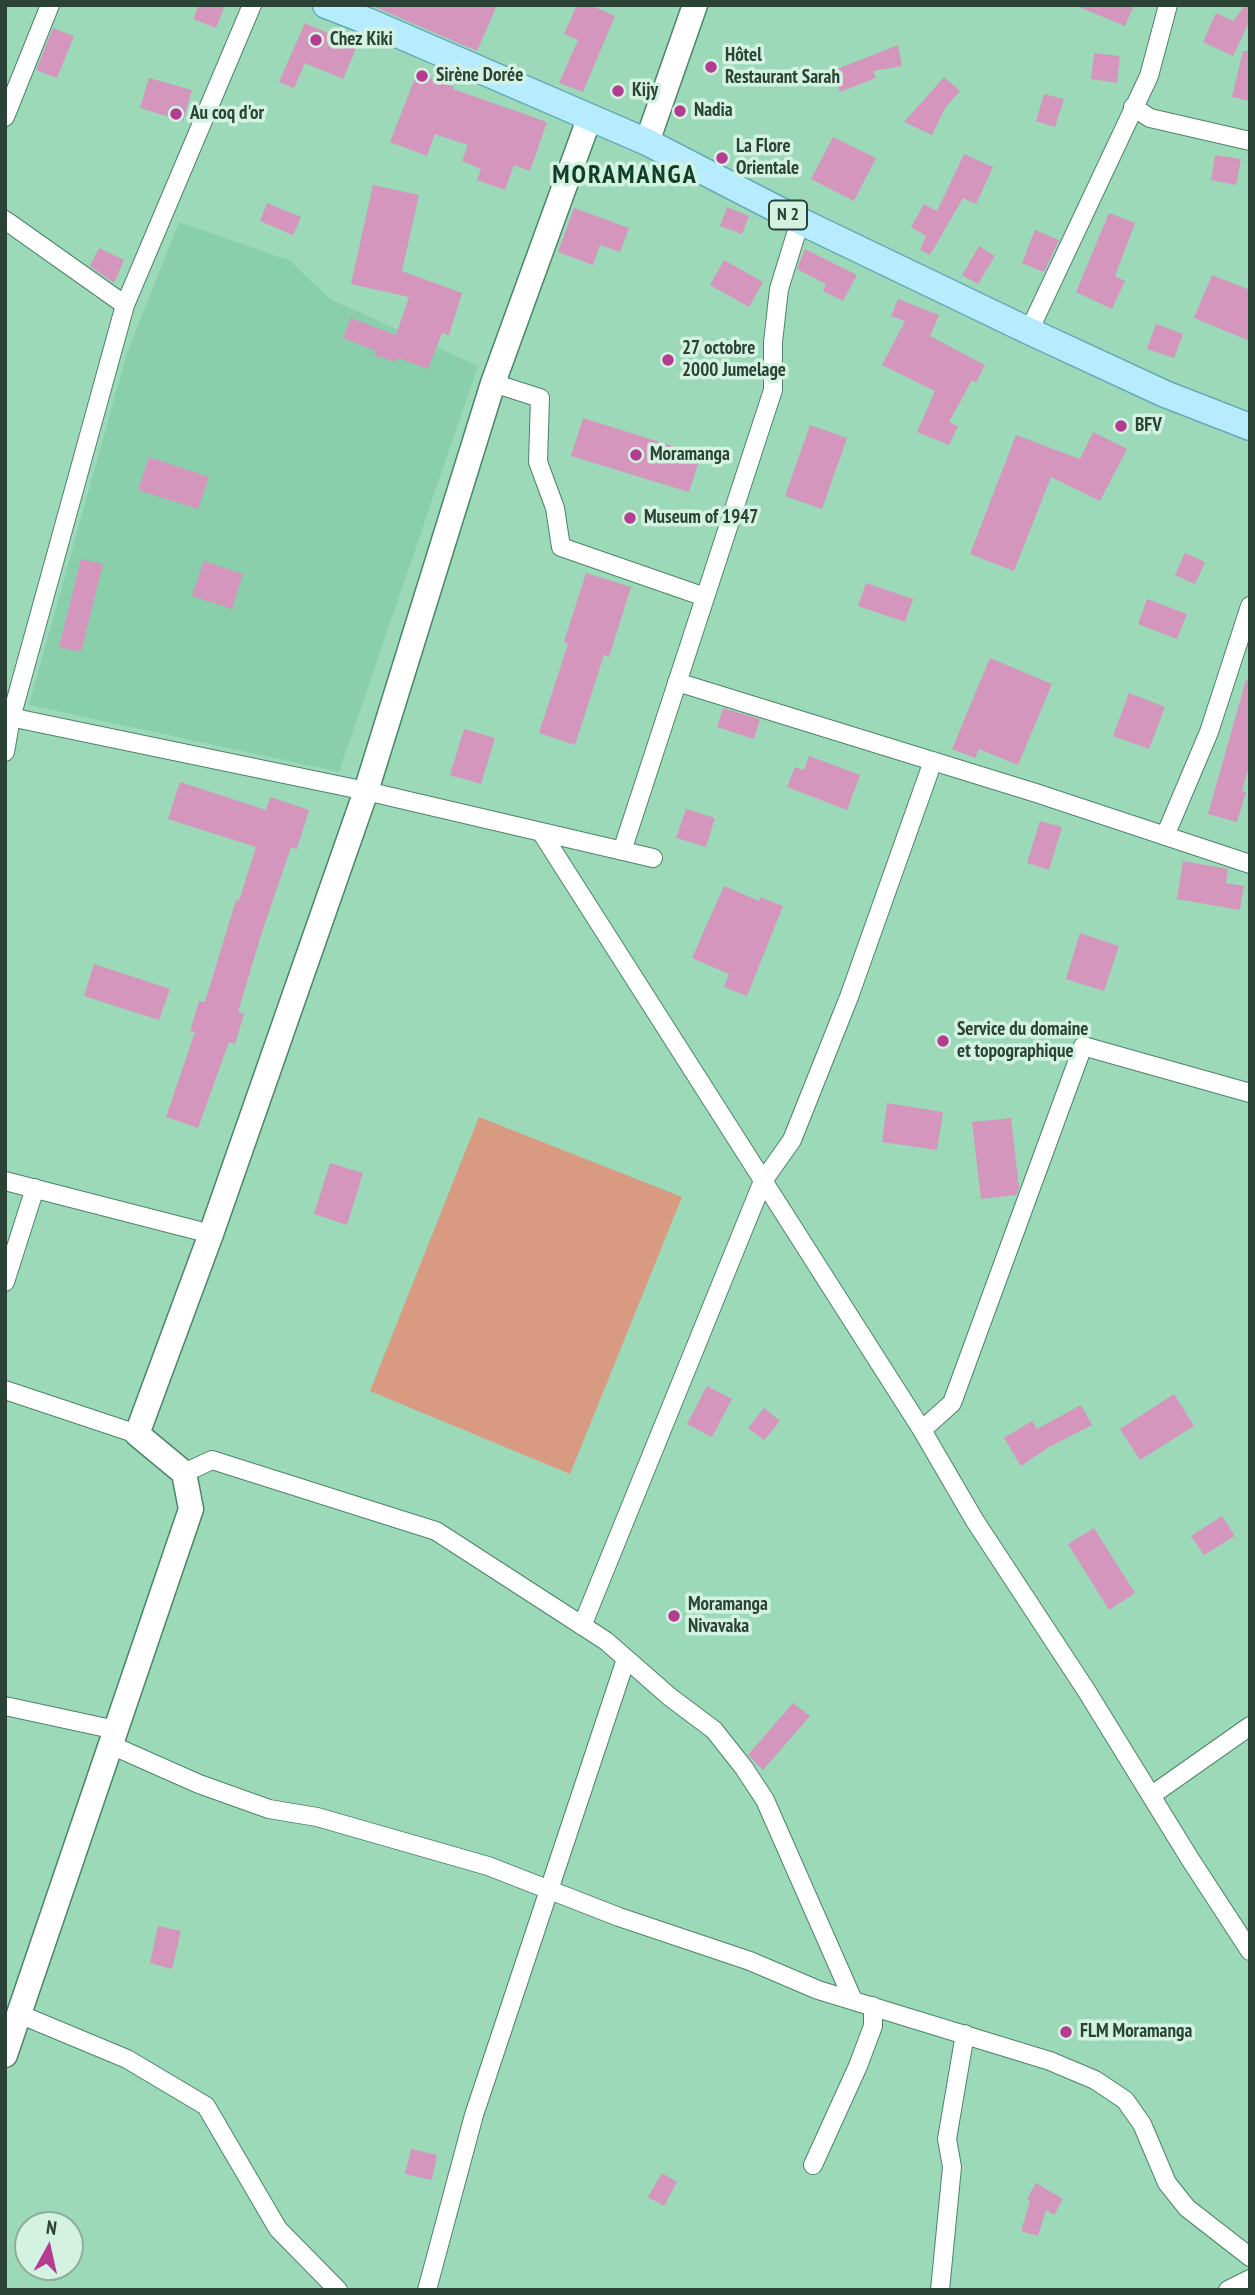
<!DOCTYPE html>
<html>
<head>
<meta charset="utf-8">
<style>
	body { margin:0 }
	#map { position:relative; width:1255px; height:2295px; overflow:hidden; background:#9cd9b9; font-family:"PT Sans Narrow",sans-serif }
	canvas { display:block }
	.frame { position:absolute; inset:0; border:7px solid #2a4336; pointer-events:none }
	.north { position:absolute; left:14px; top:2211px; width:70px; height:70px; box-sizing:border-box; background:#d4f2e2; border:2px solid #90ac9d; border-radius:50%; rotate:8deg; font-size:19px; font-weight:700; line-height:28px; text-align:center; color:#2a4336 }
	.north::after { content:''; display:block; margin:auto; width:24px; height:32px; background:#b43c91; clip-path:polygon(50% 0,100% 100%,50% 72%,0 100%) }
</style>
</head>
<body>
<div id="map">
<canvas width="1255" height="2295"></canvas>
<div class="frame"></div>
<div class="north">N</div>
</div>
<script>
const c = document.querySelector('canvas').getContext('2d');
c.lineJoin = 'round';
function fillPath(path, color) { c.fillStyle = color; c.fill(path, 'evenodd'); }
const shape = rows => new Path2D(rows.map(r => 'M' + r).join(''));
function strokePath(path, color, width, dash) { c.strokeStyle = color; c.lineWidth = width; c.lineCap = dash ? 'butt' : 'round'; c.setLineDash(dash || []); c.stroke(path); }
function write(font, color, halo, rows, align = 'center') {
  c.font = font + ' "PT Sans Narrow",sans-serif'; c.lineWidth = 7; c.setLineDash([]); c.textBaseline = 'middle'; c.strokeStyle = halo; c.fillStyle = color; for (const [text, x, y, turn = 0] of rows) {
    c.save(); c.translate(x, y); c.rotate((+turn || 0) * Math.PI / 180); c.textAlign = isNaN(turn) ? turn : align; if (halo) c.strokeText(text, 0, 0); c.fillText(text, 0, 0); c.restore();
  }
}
const built = shape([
	[179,222,291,261,330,299,478,366,339,772,29,705,127,353]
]);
const green = shape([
	[479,1117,682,1197,570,1474,370,1391]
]);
const building = shape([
	[199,5,225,5,216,28,193,19],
	[370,5,497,5,477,51],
	[577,5,590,5,615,16,583,92,559,83,578,40,564,34],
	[1074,5,1134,5,1125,26],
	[1245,5,1250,5,1250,20,1233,56,1203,42,1216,13,1233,21],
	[305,23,357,46,343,79,305,63,294,88,279,82],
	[53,28,74,36,57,78,36,70],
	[898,45,902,66,873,71,876,78,840,92,832,71],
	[1243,51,1250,51,1250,101,1232,97],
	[1094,53,1120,56,1117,83,1091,79],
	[417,73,454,87,453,89,547,122,530,171,514,165,505,190,477,180,481,169,462,161,468,145,435,134,427,156,390,142],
	[944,77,960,91,945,108,932,135,904,122],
	[149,78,192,90,183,121,140,108],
	[1044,94,1064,99,1055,127,1036,121],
	[833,137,876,158,854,201,811,179],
	[964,154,993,167,976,204,963,198,930,255,920,250,926,236,911,227,924,204,937,211],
	[1215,155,1241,159,1236,185,1211,180],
	[373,185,419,195,402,271,462,293,449,335,442,333,428,369,398,358,397,362,374,355,376,351,343,338,351,318,396,335,409,297,351,284],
	[267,203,301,217,293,235,260,221],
	[727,207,749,216,742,234,720,226],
	[574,208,629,228,620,252,600,245,593,265,558,252],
	[1109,213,1135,223,1115,276,1125,281,1112,309,1076,292],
	[1035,230,1059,240,1044,272,1022,263],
	[979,246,995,256,978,284,962,275],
	[99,248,124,260,114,283,90,266],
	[805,249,857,275,843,301,823,291,826,284,797,269],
	[724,260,763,282,749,307,710,285],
	[1212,275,1250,290,1250,341,1194,318],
	[898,299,939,315,930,336,985,365,976,383,972,380,949,422,958,426,949,445,917,432,935,391,882,365,905,321,891,316],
	[1156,324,1183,334,1174,358,1147,349],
	[583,418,701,455,689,492,571,456],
	[810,425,847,438,822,509,785,496],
	[1093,432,1127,449,1100,501,1051,477,1014,571,970,554,1016,435,1080,459],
	[149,457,209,477,198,509,138,490],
	[1185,553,1205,562,1195,584,1175,575],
	[81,559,103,564,81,652,59,647],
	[204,561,243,574,232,609,192,596],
	[586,573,631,587,609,657,604,655,575,745,539,733,568,644,564,642],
	[866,583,913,599,905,622,858,606],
	[1147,599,1187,614,1177,639,1138,624],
	[990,658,1052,684,1018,765,979,749,975,758,952,749],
	[1246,680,1250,681,1250,762,1242,791,1246,792,1237,822,1208,814],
	[1129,693,1165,707,1149,749,1113,736],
	[723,708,760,719,754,739,717,727],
	[464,729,495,738,481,784,450,775],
	[809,756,860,775,847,810,787,787,795,767,804,770],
	[180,782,266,810,270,797,309,810,297,849,291,847,261,935,238,1012,244,1014,235,1044,229,1042,198,1128,166,1117,195,1032,190,1031,199,1001,205,1002,236,900,239,901,256,847,168,819],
	[686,809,715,818,706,847,676,838],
	[1040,821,1062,827,1049,870,1027,863],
	[1183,861,1228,869,1226,883,1244,886,1240,910,1177,899],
	[724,886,759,901,760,897,783,906,747,996,724,987,729,974,692,958],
	[1080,933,1119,946,1104,991,1066,979],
	[94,964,170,989,159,1020,84,996],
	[887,1103,943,1112,937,1150,882,1142],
	[1011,1118,1019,1188,1016,1195,981,1199,972,1122],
	[330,1163,363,1173,347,1225,314,1214],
	[707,1386,732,1399,712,1437,687,1424],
	[1174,1394,1194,1426,1140,1460,1120,1429],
	[1081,1405,1092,1425,1049,1447,1021,1466,1004,1438,1032,1421,1037,1429],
	[764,1408,780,1421,764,1440,748,1428],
	[1222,1516,1235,1536,1204,1555,1191,1536],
	[1094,1528,1135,1593,1109,1610,1068,1544],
	[793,1703,810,1716,763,1770,748,1755],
	[158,1926,181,1931,172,1969,150,1963],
	[411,2149,437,2155,432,2180,405,2174],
	[662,2173,677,2182,664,2206,648,2197],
	[1036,2183,1063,2199,1054,2215,1046,2210,1038,2236,1021,2231,1030,2201,1027,2199]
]);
const street = shape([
	[1133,107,1150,118,1250,141],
	[5,117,50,5],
	[5,220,125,305],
	[1029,331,1149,76,1168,5],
	[493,383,540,398,538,462,555,508,561,547,705,597],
	[677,682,1036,793,1250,864],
	[5,716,366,791,653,858],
	[5,752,11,718,125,305,252,5],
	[541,832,922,1430,975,1521,1086,1690,1190,1859,1250,1951],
	[1165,836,1209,732,1250,606],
	[622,851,773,390,773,342,779,289,800,221],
	[5,1181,211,1234],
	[5,1282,35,1188],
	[5,1390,137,1434],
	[922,1430,952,1403,1083,1046,1250,1093],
	[184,1473,212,1460,436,1531,606,1641,670,1697,714,1730,744,1768,765,1800,853,2000],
	[582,1626,763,1181,792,1140,849,997,933,761],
	[5,1706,116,1730],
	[111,1745,199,1784,269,1809,317,1817,488,1866,619,1917,750,1961,818,1990,1050,2061,1095,2080,1125,2100,1142,2124,1167,2183,1187,2208,1250,2257],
	[1152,1795,1250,1726],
	[19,2014,127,2059,206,2106,278,2229,338,2290],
	[813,2165,858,2066,873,2026,873,2006],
	[427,2290,474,2115,626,1659],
	[940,2290,952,2167,947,2139,965,2034],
	[1228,2290,1250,2279]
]);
const secondary = shape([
	[647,142,695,5],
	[5,2055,191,1509,184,1473,137,1434,211,1234,366,791,493,383,589,119]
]);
const primary = shape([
	[326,5,367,21,647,142,800,221,1029,331,1165,394,1250,427]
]);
const markers = [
	[316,40,7,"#b43c91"],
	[711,67,7,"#b43c91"],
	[422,76,7,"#b43c91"],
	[618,91,7,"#b43c91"],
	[680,111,7,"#b43c91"],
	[176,114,7,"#b43c91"],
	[722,158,7,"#b43c91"],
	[668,360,7,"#b43c91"],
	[1121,426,7,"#b43c91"],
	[636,455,7,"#b43c91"],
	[630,518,7,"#b43c91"],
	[943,1041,7,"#b43c91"],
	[674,1616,7,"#b43c91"],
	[1066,2032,7,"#b43c91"]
];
const shields = [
	[788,215,38]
];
const shieldNames = [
	["N 2",788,215]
];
const poiNames = [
	["Chez Kiki",330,40],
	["Hôtel",725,56],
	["Restaurant Sarah",725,78],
	["Sirène Dorée",436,76],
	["Kijy",632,91],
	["Nadia",694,111],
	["Au coq d'or",190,114],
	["La Flore",736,147],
	["Orientale",736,169],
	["27 octobre",682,349],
	["2000 Jumelage",682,371],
	["BFV",1135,426],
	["Moramanga",650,455],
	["Museum of 1947",644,518],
	["Service du domaine",957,1030],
	["et topographique",957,1052],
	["Moramanga",688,1605],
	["Nivavaka",688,1627],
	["FLM Moramanga",1080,2032]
];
const districtNames = [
	["MORAMANGA",625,176]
];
fillPath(built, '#8acfac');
fillPath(green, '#d99a82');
fillPath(building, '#d496bd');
strokePath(street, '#4a8568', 20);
strokePath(secondary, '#4a8568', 27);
strokePath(primary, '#66a9b8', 29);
strokePath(street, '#fff', 18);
strokePath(secondary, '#fff', 24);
strokePath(primary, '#b7ecfe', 26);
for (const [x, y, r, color] of markers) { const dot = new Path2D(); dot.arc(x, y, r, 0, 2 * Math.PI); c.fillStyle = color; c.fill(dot); strokePath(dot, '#d4f2e2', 2.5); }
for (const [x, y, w] of shields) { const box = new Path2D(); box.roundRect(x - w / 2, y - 14.5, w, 29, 5); c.fillStyle = '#d4f2e2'; c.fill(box); strokePath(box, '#2a4336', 2); }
write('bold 18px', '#2a4336', null, shieldNames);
write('bold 19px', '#2a4336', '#d4f2e2', poiNames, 'left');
c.letterSpacing = '2px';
write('bold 26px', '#0f3e2a', '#d4f2e2', districtNames);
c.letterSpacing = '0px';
</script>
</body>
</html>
